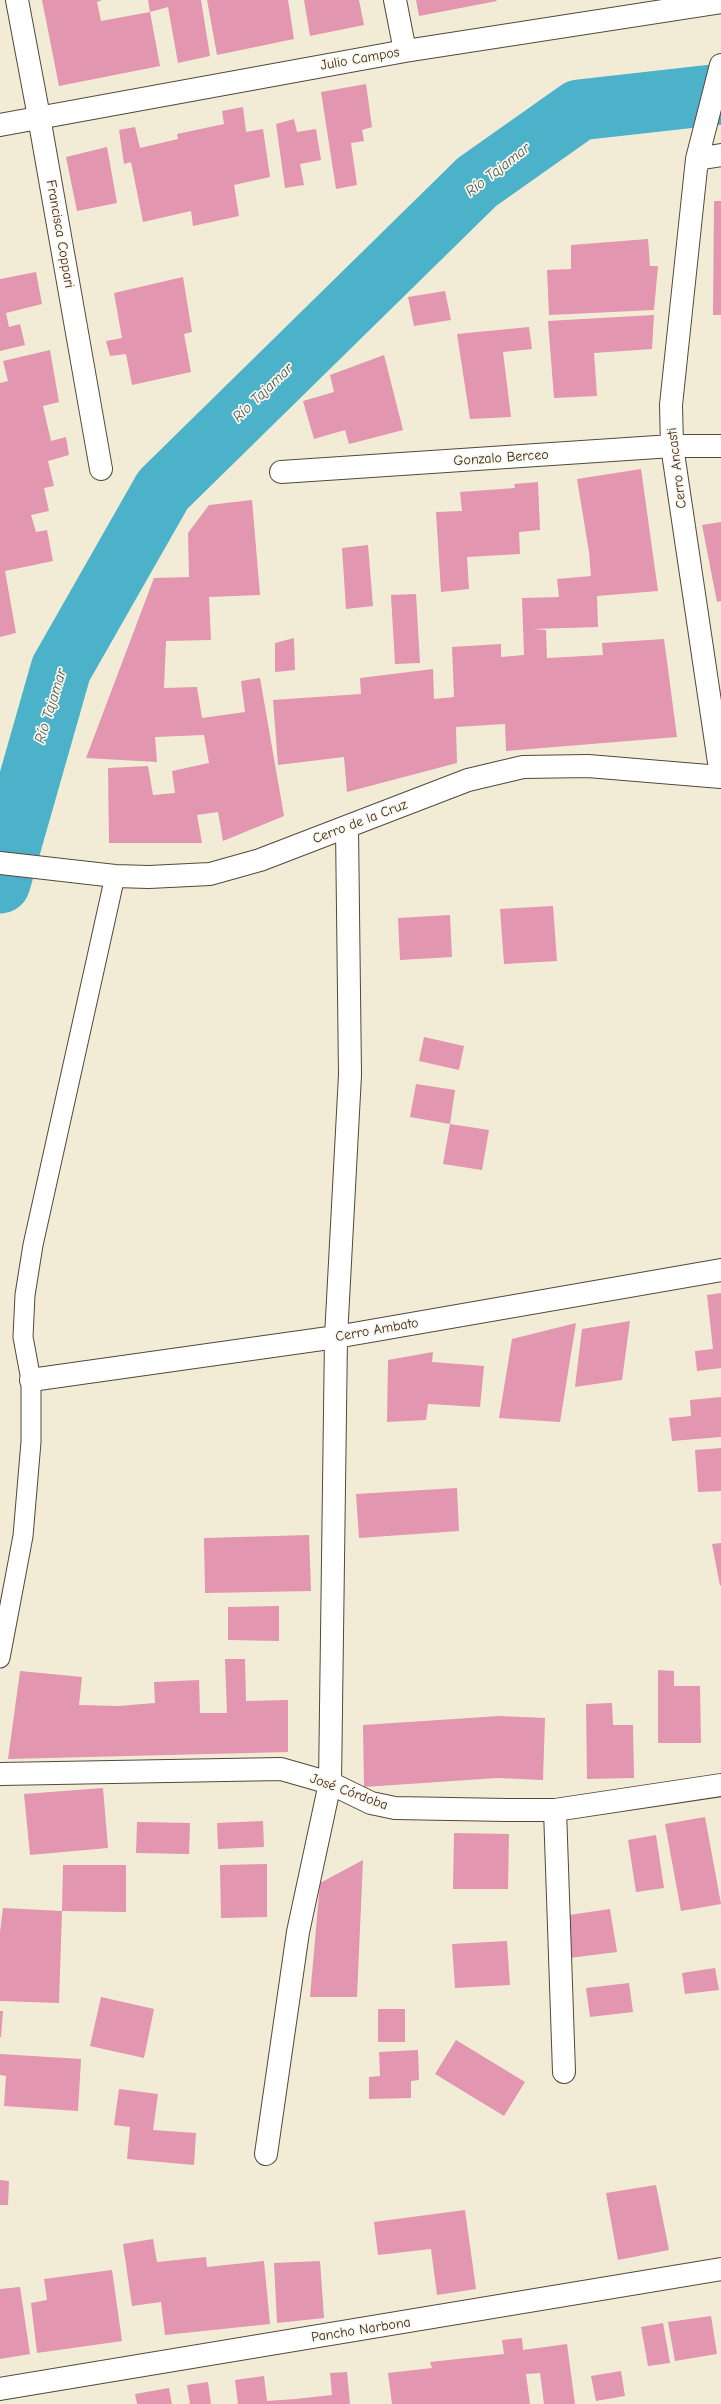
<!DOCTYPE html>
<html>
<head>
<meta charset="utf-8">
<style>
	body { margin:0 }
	canvas { display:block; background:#f2ecd6 }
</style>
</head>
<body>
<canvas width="721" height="2404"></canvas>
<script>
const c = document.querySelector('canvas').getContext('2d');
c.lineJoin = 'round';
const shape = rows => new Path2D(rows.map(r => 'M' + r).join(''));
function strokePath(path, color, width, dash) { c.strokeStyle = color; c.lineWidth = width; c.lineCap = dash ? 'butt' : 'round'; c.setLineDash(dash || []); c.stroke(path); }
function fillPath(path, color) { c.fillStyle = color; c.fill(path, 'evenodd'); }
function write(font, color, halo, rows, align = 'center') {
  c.font = font + ' "Comic Neue",sans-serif'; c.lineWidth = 3.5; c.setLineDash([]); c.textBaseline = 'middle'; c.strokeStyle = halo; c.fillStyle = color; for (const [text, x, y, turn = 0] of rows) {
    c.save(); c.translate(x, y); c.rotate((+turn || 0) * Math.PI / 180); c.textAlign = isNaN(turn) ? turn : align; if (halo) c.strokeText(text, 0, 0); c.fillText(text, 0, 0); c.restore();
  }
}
const river = shape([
	[0,883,61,669,163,490,477,182,579,110,721,94]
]);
const building = shape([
	[42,0,102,0,97,2,101,21,150,12,160,66,59,86],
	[148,0,201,0,210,56,178,63,168,7,150,12],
	[207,0,288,0,294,39,217,55],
	[304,0,359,0,364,25,310,36],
	[416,0,496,0,497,1,419,16],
	[366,84,372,127,362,130,364,141,351,143,357,185,336,189,321,92],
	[243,107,246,132,263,129,270,177,234,185,239,216,193,226,191,211,143,222,131,162,124,164,119,130,135,127,140,148,178,139,177,134,224,124,222,111],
	[294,119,297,132,316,129,321,160,300,164,304,185,285,188,276,124],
	[107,147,117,203,77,211,66,157],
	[714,201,721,201,721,315,713,315],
	[648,239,650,266,658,266,654,310,549,315,547,270,571,269,571,245],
	[36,272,42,304,6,313,9,327,20,324,25,345,0,351,0,279],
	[183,277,192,332,184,334,191,372,132,385,126,354,110,356,106,341,122,338,114,293],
	[445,291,451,320,414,326,408,297],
	[654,315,652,349,594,353,597,396,554,398,548,321],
	[529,327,532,349,503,352,511,417,470,419,457,334],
	[50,350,59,402,43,406,51,441,66,437,69,455,48,461,54,486,44,488,49,511,31,515,36,532,47,530,53,561,5,571,16,633,0,637,0,383,8,381,3,361],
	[384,355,403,430,349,444,345,430,314,439,303,401,334,392,330,375],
	[641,469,658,591,597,596,598,627,532,629,546,630,547,658,603,655,602,643,664,639,677,737,506,751,505,724,456,727,457,763,347,792,344,757,278,765,273,700,361,694,360,678,433,669,434,699,454,697,452,647,501,644,501,657,524,655,522,598,559,597,557,579,591,576,589,552,577,479],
	[538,482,540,530,519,532,520,554,467,557,469,589,441,592,436,512,462,511,460,492,515,488,514,484],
	[252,500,260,595,209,597,211,640,166,641,164,688,197,687,202,718,245,712,241,681,260,678,284,816,223,841,218,812,197,815,202,843,109,843,108,768,148,766,153,795,175,793,172,771,209,763,204,735,155,737,157,762,86,758,154,578,189,577,188,533,209,505],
	[721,522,721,601,717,602,702,525],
	[368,545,373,606,346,609,342,548],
	[416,594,420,663,395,664,391,595],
	[294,638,295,670,275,672,275,643],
	[553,906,557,961,504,964,500,909],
	[450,915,452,957,400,960,398,918],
	[424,1037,464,1046,459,1070,419,1061],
	[416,1084,455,1090,450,1124,410,1117],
	[450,1124,489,1130,482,1170,443,1164],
	[721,1293,721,1368,697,1371,695,1351,713,1349,707,1295],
	[630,1321,622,1380,575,1387,582,1329],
	[576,1323,560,1422,499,1418,512,1339],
	[433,1352,432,1362,484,1366,480,1407,428,1404,426,1420,387,1422,388,1360],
	[721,1397,721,1437,672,1441,669,1418,691,1416,690,1400],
	[721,1448,721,1491,698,1492,695,1450],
	[457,1488,459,1531,359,1538,356,1494],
	[309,1535,311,1591,205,1593,204,1538],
	[721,1543,721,1585,720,1586,712,1544],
	[279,1606,279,1641,228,1640,228,1607],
	[225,1659,245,1659,246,1701,288,1700,288,1752,8,1759,20,1671,82,1677,79,1705,118,1706,155,1703,154,1682,199,1680,200,1713,227,1713],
	[658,1670,674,1671,674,1686,700,1686,701,1743,658,1743],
	[612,1703,613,1725,633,1725,634,1778,587,1779,586,1704],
	[499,1716,545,1718,543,1780,497,1778,364,1787,363,1725],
	[103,1788,108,1848,30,1855,24,1794],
	[705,1817,721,1904,681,1911,665,1824],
	[263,1821,264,1847,218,1849,217,1823],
	[137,1822,190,1823,189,1854,136,1853],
	[454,1833,509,1834,508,1889,453,1889],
	[656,1835,664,1888,636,1892,628,1840],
	[363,1860,357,1997,310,1997,320,1883],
	[267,1864,267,1917,221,1918,220,1865],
	[63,1865,126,1865,126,1912,62,1911],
	[3,1908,62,1911,59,2003,0,2001,0,1932],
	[610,1909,617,1952,569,1958,562,1916],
	[507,1941,510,1985,455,1988,452,1944],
	[715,1968,719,1990,685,1994,682,1973],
	[629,1983,633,2012,590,2017,586,1988],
	[101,1997,154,2009,144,2058,90,2046],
	[378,2009,405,2009,405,2042,378,2042],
	[0,2011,3,2011,1,2037,0,2037],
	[456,2040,525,2082,504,2116,435,2074],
	[418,2050,419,2080,411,2081,411,2098,369,2099,369,2077,380,2076,379,2052],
	[0,2054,81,2059,78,2111,4,2106,6,2076,0,2075],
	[119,2089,158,2094,153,2130,196,2133,194,2165,127,2159,130,2127,114,2125],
	[0,2180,9,2181,8,2205,0,2205],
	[656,2185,669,2250,618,2260,606,2193],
	[465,2210,476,2289,437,2295,431,2249,378,2255,374,2222],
	[153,2239,157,2262,206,2257,207,2267,264,2261,270,2324,165,2335,161,2302,132,2306,123,2244],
	[320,2261,324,2318,277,2323,274,2263],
	[112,2270,122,2341,37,2353,31,2303,47,2300,44,2279],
	[20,2287,30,2354,0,2359,0,2289],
	[711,2316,717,2354,675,2361,668,2322],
	[663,2323,670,2363,648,2366,641,2327],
	[522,2338,523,2350,567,2344,575,2404,544,2404,540,2373,526,2374,530,2404,392,2404,388,2373,432,2368,430,2362,504,2354,502,2340],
	[621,2371,625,2396,596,2401,591,2376],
	[347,2372,350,2404,238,2404,235,2380,264,2376,267,2401,295,2399,332,2395,330,2373],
	[208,2382,211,2404,190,2404,187,2385],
	[169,2388,172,2404,137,2404,135,2394]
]);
const service = shape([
	[0,1658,23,1536,31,1442,31,1380,23,1337,25,1295,33,1245,115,876]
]);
const minor = shape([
	[17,0,39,117,101,469],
	[395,0,405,51],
	[721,65,697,159,671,405,672,446,721,776],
	[0,125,405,51,721,2],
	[697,159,721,155],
	[281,472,672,446,721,446],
	[0,863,115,876,149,877,210,874,260,860,468,780,523,767,588,766,721,777],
	[31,1380,336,1337,721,1270],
	[0,1774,281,1769,330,1783,371,1803,395,1808,507,1810,555,1810,721,1785],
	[555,1810,564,2072],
	[266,2154,298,1932,330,1783,336,1337,350,1075,347,828],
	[0,2389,721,2269]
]);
const streetNames = [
	["Julio Campos",360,59,-10],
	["Francisca Coppari",60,234,80],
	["Gonzalo Berceo",501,458,-4],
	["Cerro Ancasti",677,468,-97],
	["Cerro de la Cruz",360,822,-21],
	["Cerro Ambato",377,1330,-10],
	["José Córdoba",349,1792,20],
	["Pancho Narbona",361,2330,-9]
];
const waterNames = [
	["Río Tajamar",498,170,-38],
	["Río Tajamar",263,393,-44],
	["Río Tajamar",51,706,-73]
];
strokePath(river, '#4bb2ca', 61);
fillPath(building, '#e296af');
strokePath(service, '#56473a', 21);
strokePath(minor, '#56473a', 24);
strokePath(service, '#fff', 19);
strokePath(minor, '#fff', 22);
write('14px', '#3b2a1e', '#fbf7ec', streetNames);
write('italic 15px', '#415a5a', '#fbf7ec', waterNames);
</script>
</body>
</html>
